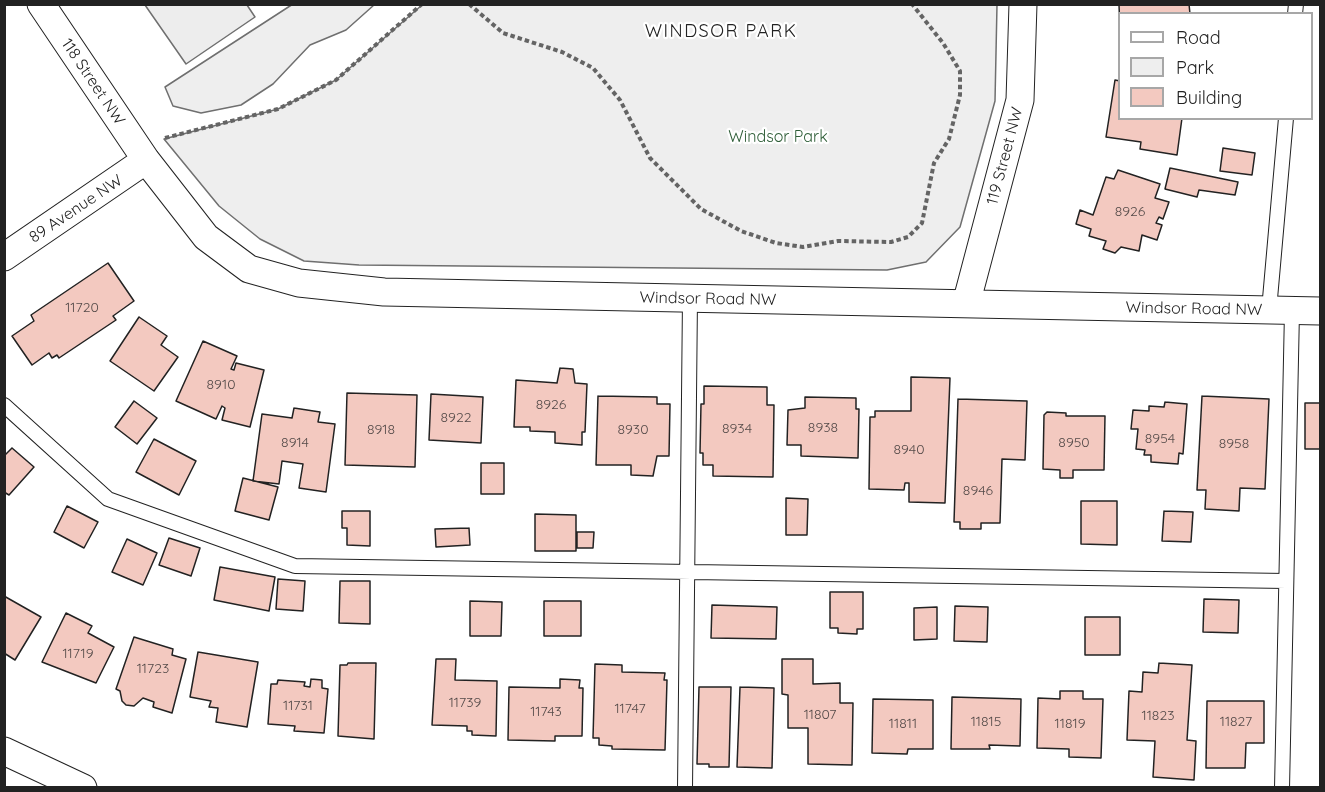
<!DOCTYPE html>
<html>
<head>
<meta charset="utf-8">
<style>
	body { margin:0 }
	#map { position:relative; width:1325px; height:792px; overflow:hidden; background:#fff; font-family:Quicksand,sans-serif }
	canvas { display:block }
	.frame { position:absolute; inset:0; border:6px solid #222; pointer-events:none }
	.legend { position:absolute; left:1118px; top:12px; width:195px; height:108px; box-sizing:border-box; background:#fff; border:2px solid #a7a7a7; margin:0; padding:8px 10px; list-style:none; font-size:18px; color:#222 }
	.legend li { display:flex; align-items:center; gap:12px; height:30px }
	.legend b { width:30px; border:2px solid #a7a7a7 }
</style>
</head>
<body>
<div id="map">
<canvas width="1325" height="792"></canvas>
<div class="frame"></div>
<ul class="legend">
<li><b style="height:8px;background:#fff"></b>Road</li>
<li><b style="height:16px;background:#eee"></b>Park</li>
<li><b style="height:16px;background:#f3c9c0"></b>Building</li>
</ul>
</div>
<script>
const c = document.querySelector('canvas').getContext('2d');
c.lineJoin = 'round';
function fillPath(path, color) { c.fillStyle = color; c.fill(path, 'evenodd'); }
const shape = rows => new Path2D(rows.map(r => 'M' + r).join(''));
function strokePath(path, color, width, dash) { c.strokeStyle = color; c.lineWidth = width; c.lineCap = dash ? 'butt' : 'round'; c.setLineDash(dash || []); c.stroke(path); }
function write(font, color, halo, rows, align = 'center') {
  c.font = font + ' Quicksand,sans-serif'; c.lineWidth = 4.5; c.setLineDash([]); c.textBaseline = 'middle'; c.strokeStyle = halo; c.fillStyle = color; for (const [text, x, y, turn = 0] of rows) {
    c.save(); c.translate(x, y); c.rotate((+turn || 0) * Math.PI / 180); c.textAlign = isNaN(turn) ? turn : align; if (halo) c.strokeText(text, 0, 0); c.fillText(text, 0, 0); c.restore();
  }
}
const green = shape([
	[293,4,374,5,346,30,310,45,273,84,241,105,201,113,173,106,165,87,293,4],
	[422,5,997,5,995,101,960,227,926,262,887,270,359,265,304,261,260,239,219,206,164,139,278,109,336,80,422,5]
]);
const parking = shape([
	[145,5,247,5,255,17,186,64,145,5]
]);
const building = shape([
	[1189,4,1190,14,1120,14,1120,30,1119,5,1189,4],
	[1115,80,1120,81,1120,118,1182,118,1177,155,1140,149,1141,142,1106,137,1115,80],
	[1223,148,1255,153,1252,175,1220,171,1223,148],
	[1170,168,1238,182,1235,195,1199,190,1197,197,1165,189,1170,168],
	[1118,170,1160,184,1155,198,1169,202,1163,219,1159,217,1156,223,1162,225,1157,240,1142,235,1139,251,1121,247,1115,253,1103,249,1106,241,1089,236,1091,229,1076,224,1080,210,1093,215,1106,177,1114,179,1118,170],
	[108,263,134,301,113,316,116,320,59,358,57,355,52,358,49,353,32,365,12,336,34,321,31,315,108,263],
	[139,317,167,336,161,345,178,357,154,391,110,361,139,317],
	[203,341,237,356,231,369,234,370,236,363,264,370,250,427,222,420,225,408,222,406,216,419,176,401,203,341],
	[560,368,573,369,575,383,587,384,585,432,582,432,582,445,555,443,555,432,530,431,530,427,514,427,516,380,557,383,560,368],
	[911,377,950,378,945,503,909,502,909,483,905,483,904,490,869,489,870,417,875,417,875,411,911,411,911,377],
	[704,386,767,387,767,405,774,405,773,477,713,476,713,465,703,465,703,453,700,453,701,404,704,404,704,386],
	[347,393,417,395,415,467,345,465,347,393],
	[431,394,483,397,481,443,429,440,431,394],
	[598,396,657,397,657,404,670,404,669,456,657,456,653,476,631,475,631,465,596,465,598,396],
	[1202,396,1269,399,1265,489,1240,488,1239,511,1205,509,1206,490,1197,490,1202,396],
	[805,397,856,398,856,409,859,409,858,458,801,456,801,445,787,445,788,410,805,408,805,397],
	[958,399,1027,401,1025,460,1002,459,1000,523,981,523,981,529,960,529,960,522,954,522,958,399],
	[134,401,157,418,137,444,115,427,134,401],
	[1165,402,1187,404,1183,454,1179,453,1178,464,1151,462,1151,455,1144,455,1145,450,1136,449,1138,429,1131,429,1133,410,1149,411,1149,406,1164,407,1165,402],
	[1305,403,1320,403,1320,449,1305,449,1305,403],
	[294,408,320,412,318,422,335,424,326,492,299,488,303,464,282,461,279,484,253,481,262,414,292,418,294,408],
	[1047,412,1066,413,1066,416,1105,416,1104,470,1073,470,1073,478,1060,478,1060,470,1043,469,1044,415,1047,412],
	[154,439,196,461,179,495,136,472,154,439],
	[12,448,34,467,9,495,4,492,4,456,12,448],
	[481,463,504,463,504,494,481,494,481,463],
	[243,478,278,487,269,520,235,511,243,478],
	[786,498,808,499,807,535,786,535,786,498],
	[1081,501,1117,501,1117,545,1081,544,1081,501],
	[67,506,98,522,84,548,54,532,67,506],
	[342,511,370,511,370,546,347,545,347,528,342,528,342,511],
	[1164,511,1193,512,1191,542,1162,541,1164,511],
	[535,514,576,515,576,551,535,551,535,514],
	[469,528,470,545,436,547,435,529,469,528],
	[577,532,594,532,593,548,577,548,577,532],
	[169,538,200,548,191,576,159,565,169,538],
	[127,539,157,553,143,585,112,572,127,539],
	[220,567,275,577,269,611,214,600,220,567],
	[278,579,305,581,303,611,276,609,278,579],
	[340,581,370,581,370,624,339,623,340,581],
	[830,592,863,592,863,629,857,629,857,634,838,633,838,628,830,628,830,592],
	[4,596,41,617,15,660,4,653,4,596],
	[1204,599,1239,600,1238,633,1203,632,1204,599],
	[470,601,502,602,501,636,470,636,470,601],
	[544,601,581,601,581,636,544,636,544,601],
	[712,605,777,607,776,639,711,638,712,605],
	[955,606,988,607,987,642,954,641,955,606],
	[937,607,937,639,914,640,914,608,937,607],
	[66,613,92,626,88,633,114,647,96,683,42,662,66,613],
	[1085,617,1120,617,1120,655,1085,655,1085,617],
	[134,637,173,649,172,655,186,659,172,713,153,707,154,702,143,698,134,706,126,705,122,701,120,691,116,689,134,637],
	[198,652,258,662,247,727,216,722,218,708,209,707,211,701,190,697,198,652],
	[436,659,456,659,455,680,497,681,496,736,472,735,472,731,467,731,467,726,432,725,436,659],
	[782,659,813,659,813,684,840,683,840,703,853,703,852,765,808,764,808,728,788,728,788,695,782,694,782,659],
	[348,663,376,663,374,739,338,736,340,665,347,665,348,663],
	[1159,663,1192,665,1187,740,1196,741,1194,780,1153,777,1155,741,1127,740,1129,691,1142,692,1143,672,1158,673,1159,663],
	[595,664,622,665,622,672,665,673,664,680,667,680,665,750,612,749,612,746,599,745,599,738,593,738,595,664],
	[311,679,322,680,322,688,328,689,324,733,294,731,295,726,268,724,271,684,277,684,278,680,305,682,304,686,310,687,311,679],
	[560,679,580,680,579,688,583,688,582,736,555,736,555,741,508,740,509,687,560,688,560,679],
	[699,687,731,687,729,767,709,767,709,764,697,764,699,687],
	[740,687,774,688,772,768,737,767,740,687],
	[1060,691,1083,691,1083,699,1103,699,1101,758,1069,757,1069,749,1037,748,1038,698,1060,699,1060,691],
	[952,697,1021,699,1020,746,989,745,990,749,951,749,952,697],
	[873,699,933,700,933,749,908,749,907,754,872,753,873,699],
	[1207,701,1264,701,1264,743,1246,743,1245,768,1206,768,1207,701]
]);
const path = shape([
	[469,4,503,33,562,52,593,68,620,100,650,158,701,209,741,231,776,243,803,247,838,241,891,242,908,237,922,223,934,163,949,139,960,95,960,71,943,43,912,4],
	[165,138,278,109,336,80,422,4]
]);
const lane = shape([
	[1295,14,1296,4],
	[1269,310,1286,118],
	[4,405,108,499,295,566,1286,581],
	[685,788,690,298],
	[1282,788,1292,311]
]);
const street = shape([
	[41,4,146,160,206,237,249,269,299,283,384,292,1320,311],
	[4,257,146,160],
	[966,304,1020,100,1023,4],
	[4,751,83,788]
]);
const numberNames = [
	["8926",1130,212],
	["11720",82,308],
	["8910",221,385],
	["8926",551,405],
	["8922",456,418],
	["8938",823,428],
	["8934",737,429],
	["8918",381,430],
	["8930",633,430],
	["8954",1160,439],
	["8914",295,443],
	["8950",1074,443],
	["8958",1234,444],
	["8940",909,450],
	["8946",978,491],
	["11719",78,654],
	["11723",153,669],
	["11739",465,703],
	["11731",298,706],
	["11747",630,709],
	["11743",546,712],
	["11807",820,715],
	["11823",1158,716],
	["11815",986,722],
	["11827",1236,722],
	["11811",903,724],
	["11819",1070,724]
];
const streetNames = [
	["118 Street NW",93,82,56],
	["119 Street NW",1005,156,-75],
	["89 Avenue NW",76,209,-34],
	["Windsor Road NW",708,299,1],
	["Windsor Road NW",1194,309,1]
];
const parkNames = [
	["Windsor Park",778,137]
];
const neighbourhoodNames = [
	["WINDSOR PARK",721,32]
];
fillPath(green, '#eee');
strokePath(green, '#6f6f6f', 1.5);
fillPath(parking, '#ededed');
strokePath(parking, '#6f6f6f', 1.5);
fillPath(building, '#f3c9c0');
strokePath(building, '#222', 1.5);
strokePath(lane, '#222', 16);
strokePath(street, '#222', 29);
strokePath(path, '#646464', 4, [4.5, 3]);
strokePath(lane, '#fff', 14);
strokePath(street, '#fff', 27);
write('14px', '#564c4a', null, numberNames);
write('16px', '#222', '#fff', streetNames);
write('16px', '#2f5e38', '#fff', parkNames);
c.letterSpacing = '1.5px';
write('18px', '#222', '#fff', neighbourhoodNames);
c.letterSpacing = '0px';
</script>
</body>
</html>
